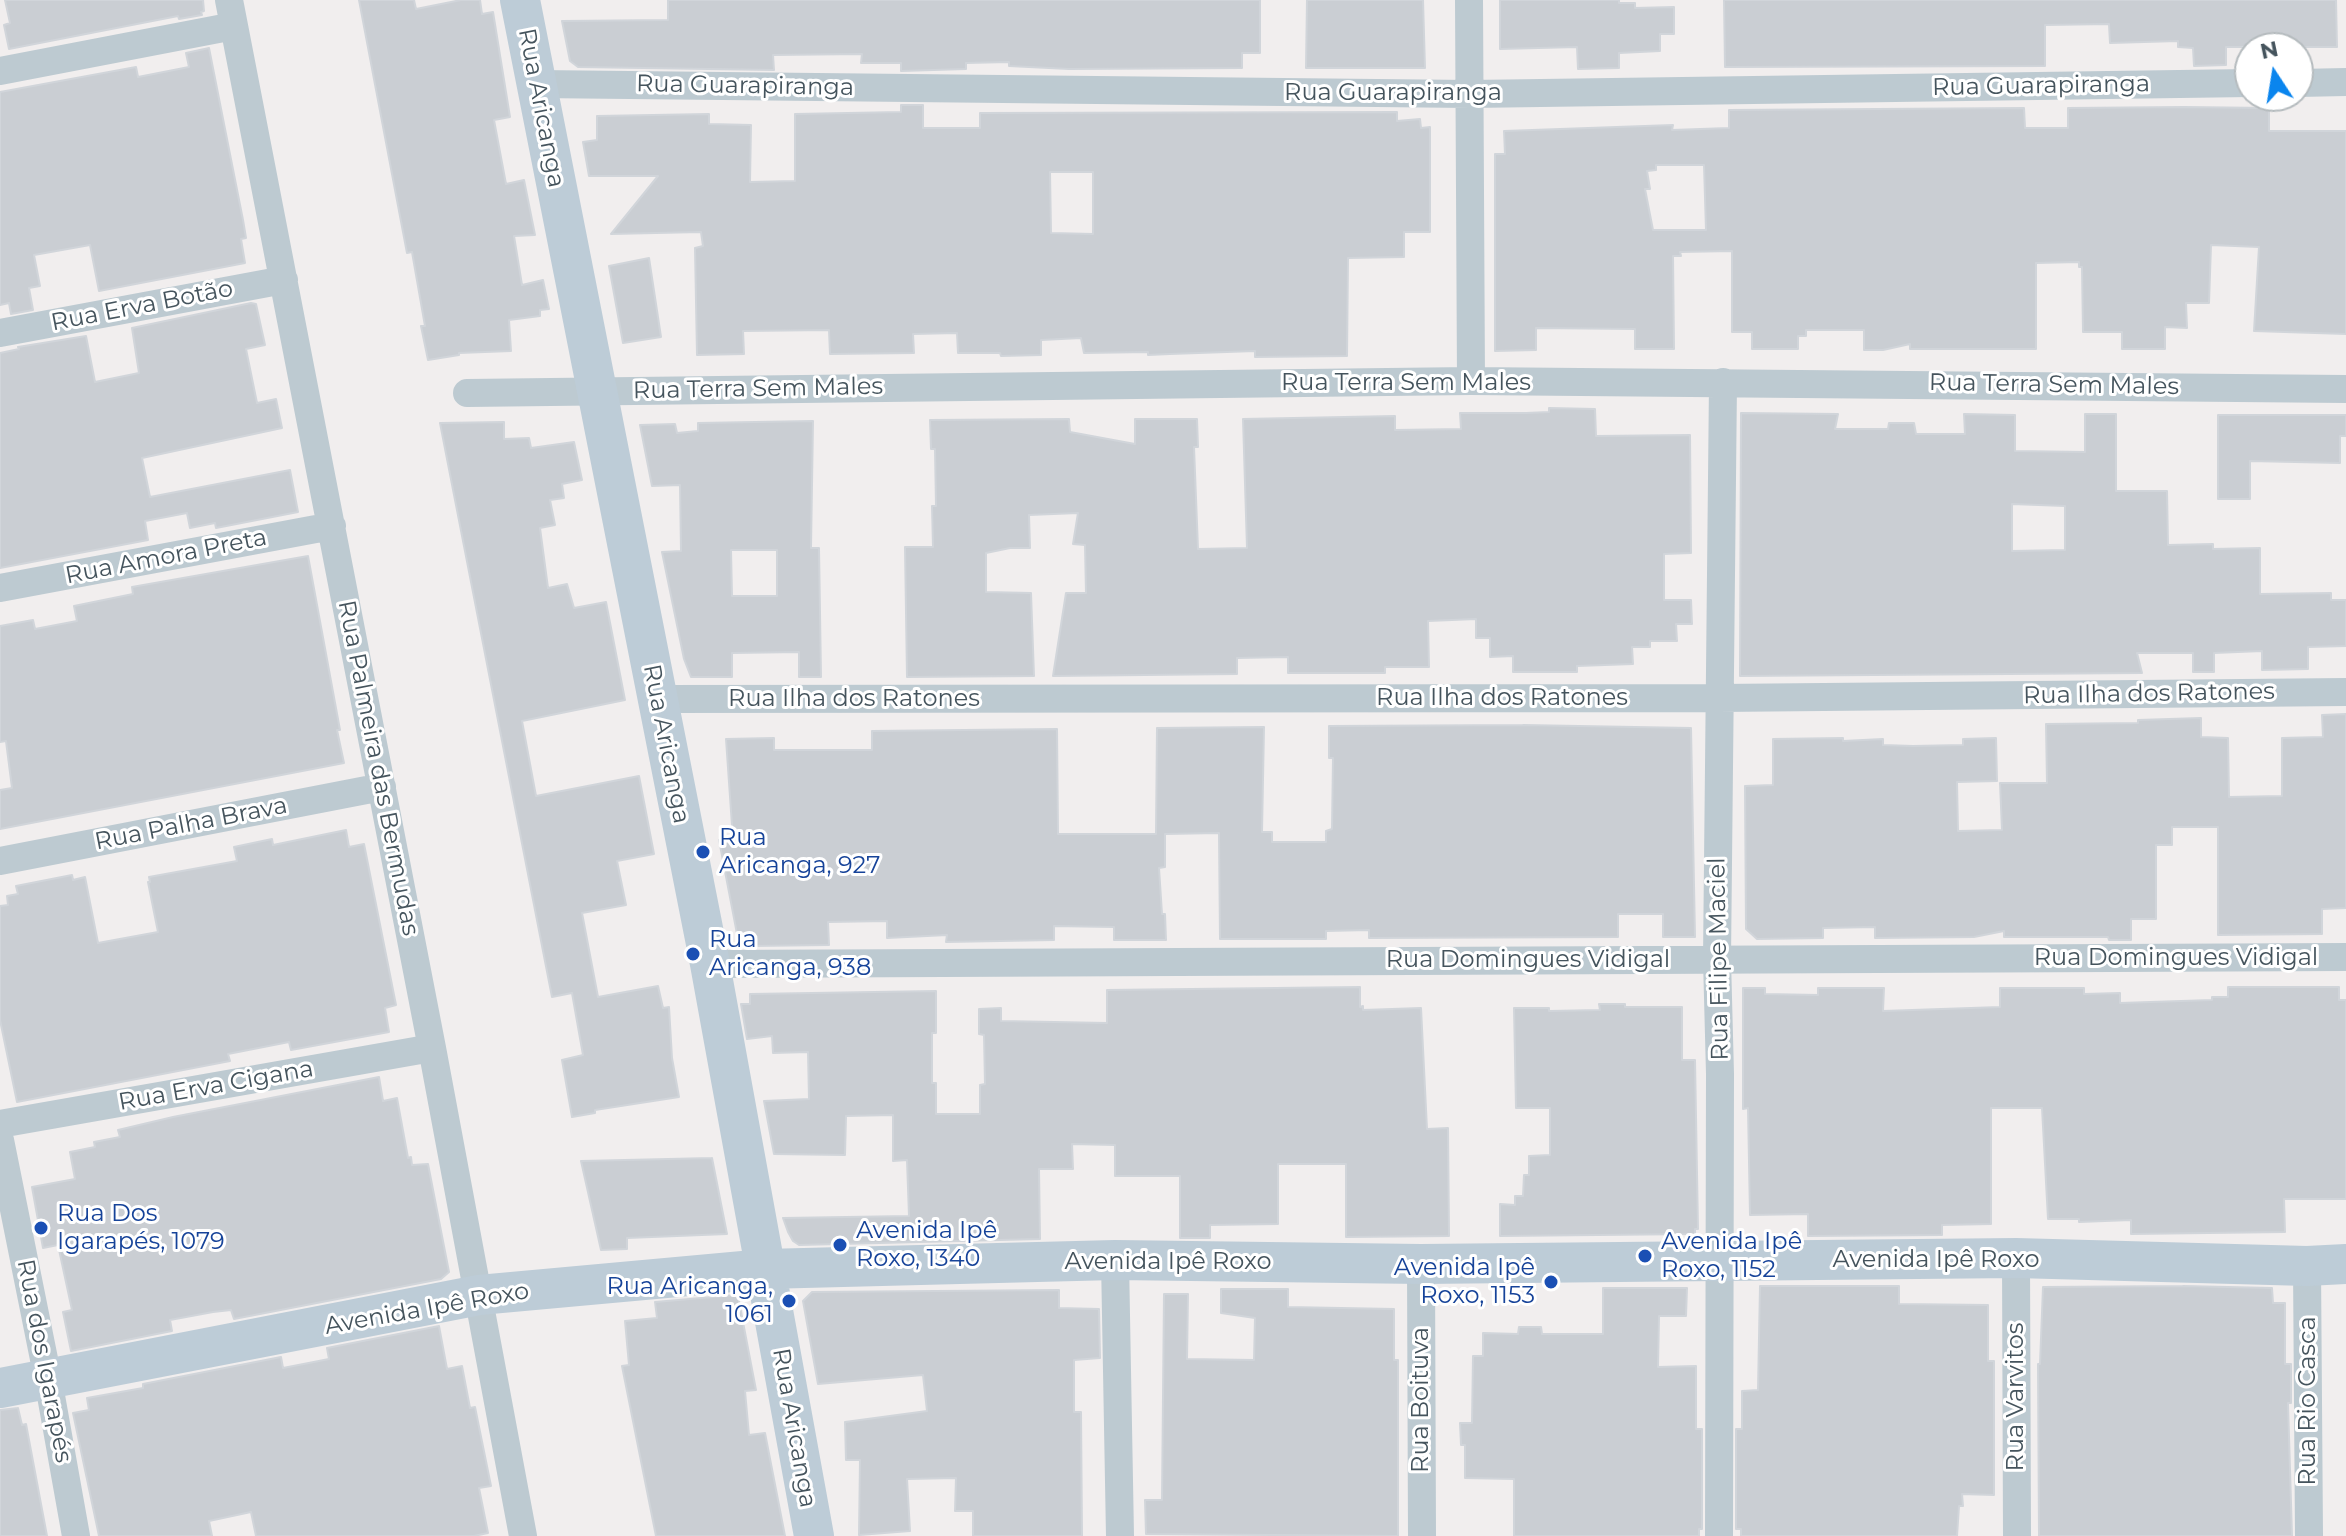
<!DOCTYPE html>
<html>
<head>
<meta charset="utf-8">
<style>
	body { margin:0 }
	#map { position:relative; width:2346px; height:1536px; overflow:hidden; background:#f1eeee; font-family:Montserrat,sans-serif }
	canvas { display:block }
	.north { position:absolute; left:2234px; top:32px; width:80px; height:80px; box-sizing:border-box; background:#fff; border:2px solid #b5bbbe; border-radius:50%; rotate:348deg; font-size:22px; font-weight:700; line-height:32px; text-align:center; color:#45545d }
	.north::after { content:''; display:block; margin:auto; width:28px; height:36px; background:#0a85ee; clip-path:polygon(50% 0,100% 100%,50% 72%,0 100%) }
</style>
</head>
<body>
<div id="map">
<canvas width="2346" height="1536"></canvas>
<div class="north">N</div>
</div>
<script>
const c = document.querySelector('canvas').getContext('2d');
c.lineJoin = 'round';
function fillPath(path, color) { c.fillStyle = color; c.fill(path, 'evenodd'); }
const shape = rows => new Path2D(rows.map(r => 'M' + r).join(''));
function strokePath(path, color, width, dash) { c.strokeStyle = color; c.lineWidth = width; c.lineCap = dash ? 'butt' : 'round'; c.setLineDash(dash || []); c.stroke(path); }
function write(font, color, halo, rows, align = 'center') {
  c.font = font + ' Montserrat,sans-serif'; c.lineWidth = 6; c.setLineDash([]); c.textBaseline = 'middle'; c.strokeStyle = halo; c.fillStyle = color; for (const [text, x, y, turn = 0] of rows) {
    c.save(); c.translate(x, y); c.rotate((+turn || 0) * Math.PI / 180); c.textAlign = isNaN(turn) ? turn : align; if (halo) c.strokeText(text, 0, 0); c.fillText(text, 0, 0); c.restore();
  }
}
const building = shape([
	[5,0,203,0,204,11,201,12,202,15,179,19,178,16,9,49,4,25,10,23,5,0],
	[359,0,414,0,416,9,461,0,480,0,482,14,493,12,510,117,494,120,506,184,524,180,535,235,514,236,522,285,543,280,549,309,540,310,540,316,509,320,511,351,459,353,459,355,428,360,421,326,425,326,412,252,407,253,359,0],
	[668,0,1260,0,1260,53,1242,53,1242,68,1069,69,1009,66,1009,62,966,63,966,69,901,71,901,63,861,63,862,54,773,55,774,70,578,67,570,61,562,21,668,20,668,0],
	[1307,0,1423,0,1425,68,1306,68,1307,0],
	[1500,0,1619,0,1619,3,1635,3,1635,8,1674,7,1674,34,1660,34,1660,51,1619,53,1619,68,1578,69,1577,47,1500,49,1500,0],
	[1724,0,2336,0,2337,47,2226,47,2226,65,2194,66,2193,48,2178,47,2178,41,2110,43,2109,24,2045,25,2045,66,1725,67,1724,0],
	[209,48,243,220,246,238,241,239,245,263,99,291,90,245,34,255,40,286,29,288,33,310,11,314,9,303,0,305,0,92,136,67,138,77,189,67,186,53,209,48],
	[901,105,923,105,923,128,980,128,980,113,1397,112,1397,121,1420,119,1421,128,1430,127,1430,232,1404,232,1404,257,1348,258,1347,356,1255,357,1255,351,1170,354,1148,355,1148,352,1084,353,1081,338,1041,340,1041,355,1001,356,1000,353,958,353,957,333,913,334,914,353,830,354,829,330,743,331,744,354,697,355,695,248,703,246,701,232,611,234,658,176,589,176,583,142,597,140,597,116,709,114,709,124,751,125,750,182,795,181,795,114,901,112,901,105],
	[1050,172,1093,172,1093,234,1051,233,1050,172],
	[2184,107,2269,108,2269,131,2346,131,2346,334,2254,331,2259,247,2211,245,2209,303,2186,303,2187,328,2165,327,2165,349,2122,349,2122,332,2083,332,2082,267,2079,267,2079,262,2036,263,2036,349,1910,349,1910,344,1883,350,1864,350,1864,330,1806,330,1806,336,1798,336,1798,349,1752,349,1752,332,1732,332,1732,251,1680,252,1681,256,1673,256,1674,349,1635,349,1635,329,1536,328,1536,350,1495,351,1495,154,1505,154,1504,131,1673,125,1672,130,1729,128,1729,110,2024,108,2025,128,2068,128,2068,108,2184,107],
	[1656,165,1704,165,1706,230,1653,230,1645,189,1650,189,1647,171,1656,170,1656,165],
	[649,258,661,337,623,343,609,266,649,258],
	[251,303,256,304,265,345,246,349,257,403,276,399,282,428,142,458,150,497,290,470,298,512,216,528,215,523,190,528,187,513,145,521,148,540,0,568,0,353,19,349,18,347,86,336,95,382,139,373,132,328,251,303],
	[1549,408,1595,409,1596,436,1690,435,1691,553,1664,554,1664,600,1691,600,1692,624,1676,624,1677,641,1650,641,1650,647,1632,647,1633,664,1577,666,1577,672,1513,672,1513,656,1490,657,1490,638,1476,638,1476,619,1428,621,1429,667,1385,667,1385,673,1288,673,1288,657,1237,658,1237,674,1053,676,1066,593,1086,593,1085,545,1073,544,1078,513,1029,515,1030,548,1010,548,986,553,986,592,1031,593,1034,676,907,677,905,547,933,547,932,506,936,506,935,449,931,449,930,420,1069,419,1070,432,1135,444,1135,419,1197,419,1198,447,1194,447,1198,549,1247,548,1243,419,1395,416,1395,430,1461,429,1460,413,1526,413,1549,412,1549,408],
	[1741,413,1838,414,1835,429,1888,429,1889,423,1914,423,1916,434,1965,434,1964,414,2015,415,2015,451,2085,452,2085,414,2116,414,2116,491,2167,491,2168,545,2213,544,2213,549,2260,548,2260,594,2331,593,2331,600,2346,600,2346,646,2308,647,2308,669,2262,670,2262,651,2214,653,2214,672,2193,672,2193,653,2137,653,2142,673,1740,676,1741,413],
	[2012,504,2065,506,2065,550,2012,551,2012,504],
	[2218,415,2346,415,2346,436,2340,436,2340,463,2250,461,2250,499,2218,499,2218,415],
	[813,421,811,548,819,548,821,677,799,677,799,652,732,653,732,677,691,677,684,659,662,552,681,551,680,485,652,486,640,425,675,424,677,433,698,431,698,423,813,421],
	[731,550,777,550,777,596,732,596,731,550],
	[504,422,504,439,529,438,531,448,574,442,582,480,562,484,564,498,550,500,555,525,540,528,548,588,567,584,574,608,606,602,625,700,522,721,536,796,639,776,654,854,617,861,626,905,582,913,598,997,658,986,663,1008,669,1007,672,1058,679,1097,595,1110,595,1113,572,1117,562,1060,583,1055,572,993,552,997,440,423,504,422],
	[308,556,340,730,337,730,344,763,0,829,0,790,12,788,6,741,0,742,0,626,33,620,35,629,77,621,74,606,133,594,132,587,308,556],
	[2346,714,2346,908,2322,909,2322,934,2218,935,2218,827,2172,827,2172,845,2156,845,2156,919,2131,919,2131,940,2109,940,2108,937,2004,937,2004,931,1974,937,1875,938,1875,927,1823,928,1823,938,1757,939,1746,929,1745,786,1773,785,1773,739,1843,738,1843,741,1883,739,1883,745,1913,746,1963,745,1963,739,1996,738,1997,781,1957,782,1958,831,2002,830,2000,783,2047,783,2046,724,2138,723,2138,720,2201,718,2201,737,2228,738,2229,797,2282,796,2282,738,2323,737,2322,715,2346,714],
	[1523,725,1691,728,1695,937,1663,937,1663,914,1618,914,1618,937,1369,938,1369,930,1326,931,1326,939,1220,939,1219,833,1165,834,1165,867,1159,868,1162,914,1165,914,1166,940,1114,940,1114,927,1054,926,1054,940,946,942,947,935,887,938,887,921,828,922,829,945,752,946,738,939,719,840,733,840,726,739,774,738,774,750,872,750,872,731,1057,729,1058,834,1156,834,1157,728,1264,727,1262,832,1272,832,1272,842,1326,842,1326,831,1332,829,1333,758,1329,758,1329,726,1523,725],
	[346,830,349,847,364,844,396,1005,385,1008,389,1032,291,1050,289,1042,228,1054,230,1061,17,1102,0,1020,0,906,8,905,7,896,18,894,16,886,72,875,73,880,85,877,98,943,158,932,148,882,150,882,149,877,237,861,234,847,272,839,273,845,346,830],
	[1360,987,1360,1007,1363,1006,1363,1010,1421,1008,1427,1129,1448,1128,1449,1236,1346,1237,1346,1164,1278,1164,1278,1224,1210,1225,1210,1238,1180,1238,1180,1176,1115,1176,1115,1145,1072,1144,1073,1169,1039,1169,1040,1239,799,1245,793,1241,788,1232,783,1218,909,1216,907,1160,893,1161,893,1115,846,1116,845,1155,774,1154,764,1101,809,1099,808,1052,773,1053,772,1036,747,1039,741,1004,750,1004,750,994,936,991,936,1033,932,1033,932,1083,936,1083,936,1114,980,1114,980,1085,985,1084,984,1035,979,1034,979,1009,1001,1008,1001,1021,1107,1023,1107,990,1360,987],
	[2228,987,2339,987,2339,1000,2346,1000,2346,1199,2284,1199,2285,1232,2131,1234,2131,1220,2079,1222,2079,1219,2048,1219,2042,1108,1991,1108,1991,1224,1942,1225,1942,1235,1808,1236,1808,1214,1750,1215,1748,1108,1743,1109,1743,988,1765,988,1765,994,1818,995,1818,988,1884,988,1883,1011,2000,1007,2000,988,2084,988,2084,994,2120,993,2120,1003,2212,1000,2212,997,2228,997,2228,987],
	[1599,1004,1625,1004,1625,1007,1682,1007,1682,1060,1695,1060,1698,1229,1695,1229,1695,1234,1500,1236,1500,1204,1515,1205,1515,1196,1523,1196,1524,1175,1529,1175,1529,1156,1550,1155,1550,1108,1516,1108,1514,1008,1549,1008,1549,1011,1600,1010,1599,1004],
	[379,1077,383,1101,397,1098,408,1158,411,1157,412,1165,428,1164,449,1272,441,1279,234,1319,231,1310,213,1312,170,1320,172,1331,71,1351,63,1312,72,1310,58,1245,43,1248,32,1187,75,1179,70,1152,95,1147,94,1142,120,1137,118,1130,173,1117,379,1077],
	[712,1158,727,1234,627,1238,627,1249,601,1250,581,1161,712,1158],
	[1760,1286,1899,1286,1899,1304,1988,1305,1988,1361,1994,1361,1994,1495,1962,1494,1963,1506,1959,1506,1957,1536,1741,1536,1741,1529,1736,1529,1736,1429,1742,1429,1742,1391,1758,1390,1760,1286],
	[2183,1286,2272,1288,2273,1303,2285,1303,2285,1364,2291,1364,2291,1403,2288,1403,2292,1536,2039,1536,2038,1364,2040,1364,2043,1287,2183,1286],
	[1603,1288,1687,1288,1686,1316,1659,1316,1658,1367,1696,1366,1696,1429,1702,1429,1702,1529,1699,1529,1699,1536,1514,1536,1514,1479,1465,1478,1465,1445,1461,1445,1460,1423,1472,1423,1473,1356,1483,1356,1483,1333,1518,1334,1519,1327,1541,1327,1542,1334,1603,1334,1603,1288],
	[1221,1289,1288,1289,1288,1307,1394,1309,1394,1360,1398,1360,1398,1536,1146,1534,1145,1500,1162,1500,1164,1294,1188,1294,1187,1359,1254,1360,1255,1318,1221,1313,1221,1289],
	[1059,1290,1059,1308,1099,1309,1100,1358,1074,1360,1074,1412,1081,1412,1082,1536,973,1536,973,1511,955,1511,956,1478,907,1479,910,1531,859,1535,860,1460,846,1460,845,1422,927,1411,923,1375,818,1384,803,1301,812,1292,1059,1290],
	[736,1295,738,1296,756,1390,745,1391,749,1435,765,1433,785,1536,656,1536,622,1366,629,1365,625,1321,657,1318,655,1302,736,1295],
	[439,1326,447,1369,462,1366,470,1408,475,1407,491,1486,479,1488,488,1533,474,1536,256,1536,251,1512,209,1521,212,1536,99,1536,73,1413,89,1410,87,1398,143,1388,143,1384,281,1357,283,1368,329,1359,327,1348,439,1326],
	[18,1408,22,1425,26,1424,47,1536,0,1536,0,1410,18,1408]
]);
const street = shape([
	[229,0,432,1048,523,1536],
	[1469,0,1471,381],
	[0,71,234,26],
	[2298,83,2346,82],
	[536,84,1470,94,2250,83],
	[0,333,284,280],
	[467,393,1471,381,2346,389],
	[0,588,332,526],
	[657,699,1719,698,2346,692],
	[0,861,382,787],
	[710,964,2346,957],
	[0,1124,432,1048],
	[0,1140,48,1379,76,1536],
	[2016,1258,2017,1536],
	[1115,1260,1120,1536],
	[1421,1264,1422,1536],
	[2307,1266,2309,1536],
	[1719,1536,1720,1074,1717,959,1723,382]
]);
const secondary = shape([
	[520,0,710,964,814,1536],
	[0,1388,479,1295,765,1269,1115,1260,1421,1264,2016,1258,2307,1266,2346,1264]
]);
const markers = [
	[703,852,8,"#1a4fb4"],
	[693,954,8,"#1a4fb4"],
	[41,1228,8,"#1a4fb4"],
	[840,1245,8,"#1a4fb4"],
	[1645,1256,8,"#1a4fb4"],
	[1551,1282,8,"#1a4fb4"],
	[789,1301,8,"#1a4fb4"]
];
const streetNames = [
	["Rua Guarapiranga",745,86,1],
	["Rua Guarapiranga",2041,86,-1],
	["Rua Guarapiranga",1393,93],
	["Rua Aricanga",541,108,79],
	["Rua Erva Botão",142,306,-11],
	["Rua Terra Sem Males",1406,383],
	["Rua Terra Sem Males",2054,385,1],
	["Rua Terra Sem Males",758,389,-1],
	["Rua Amora Preta",166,557,-11],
	["Rua Ilha dos Ratones",2149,694,-1],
	["Rua Ilha dos Ratones",1502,698],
	["Rua Ilha dos Ratones",854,699],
	["Rua Aricanga",666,744,79],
	["Rua Palmeira das Bermudas",378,768,79],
	["Rua Palha Brava",191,824,-11],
	["Rua Domingues Vidigal",2176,958],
	["Rua Filipe Maciel",1719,959,-91],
	["Rua Domingues Vidigal",1528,960],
	["Rua Erva Cigana",216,1086,-10],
	["Avenida Ipê Roxo",1936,1260],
	["Avenida Ipê Roxo",1168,1262],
	["Avenida Ipê Roxo",427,1309,-10],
	["Rua dos Igarapés",44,1361,79],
	["Rua Varvitos",2016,1397,-90],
	["Rua Boituva",1421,1400,-90],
	["Rua Rio Casca",2308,1401,-90],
	["Rua Aricanga",794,1428,80]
];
const transitNames = [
	["Rua",719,838],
	["Aricanga, 927",719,866],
	["Rua",709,940],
	["Aricanga, 938",709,968],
	["Rua Dos",57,1214],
	["Igarapés, 1079",57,1242],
	["Avenida Ipê",856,1231],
	["Roxo, 1340",856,1259],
	["Avenida Ipê",1661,1242],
	["Roxo, 1152",1661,1270],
	["Avenida Ipê",1535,1268,"right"],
	["Roxo, 1153",1535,1296,"right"],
	["Rua Aricanga,",773,1287,"right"],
	["1061",773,1315,"right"]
];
fillPath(building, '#caced3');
strokePath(building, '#d1d5da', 2);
strokePath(street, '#bdcad1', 28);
strokePath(secondary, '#bdccd7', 40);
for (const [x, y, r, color] of markers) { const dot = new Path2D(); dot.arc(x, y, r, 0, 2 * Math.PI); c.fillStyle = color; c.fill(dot); strokePath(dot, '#fff', 3); }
write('24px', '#45545d', '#fff', streetNames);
write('24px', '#164399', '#fff', transitNames, 'left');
</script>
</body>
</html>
